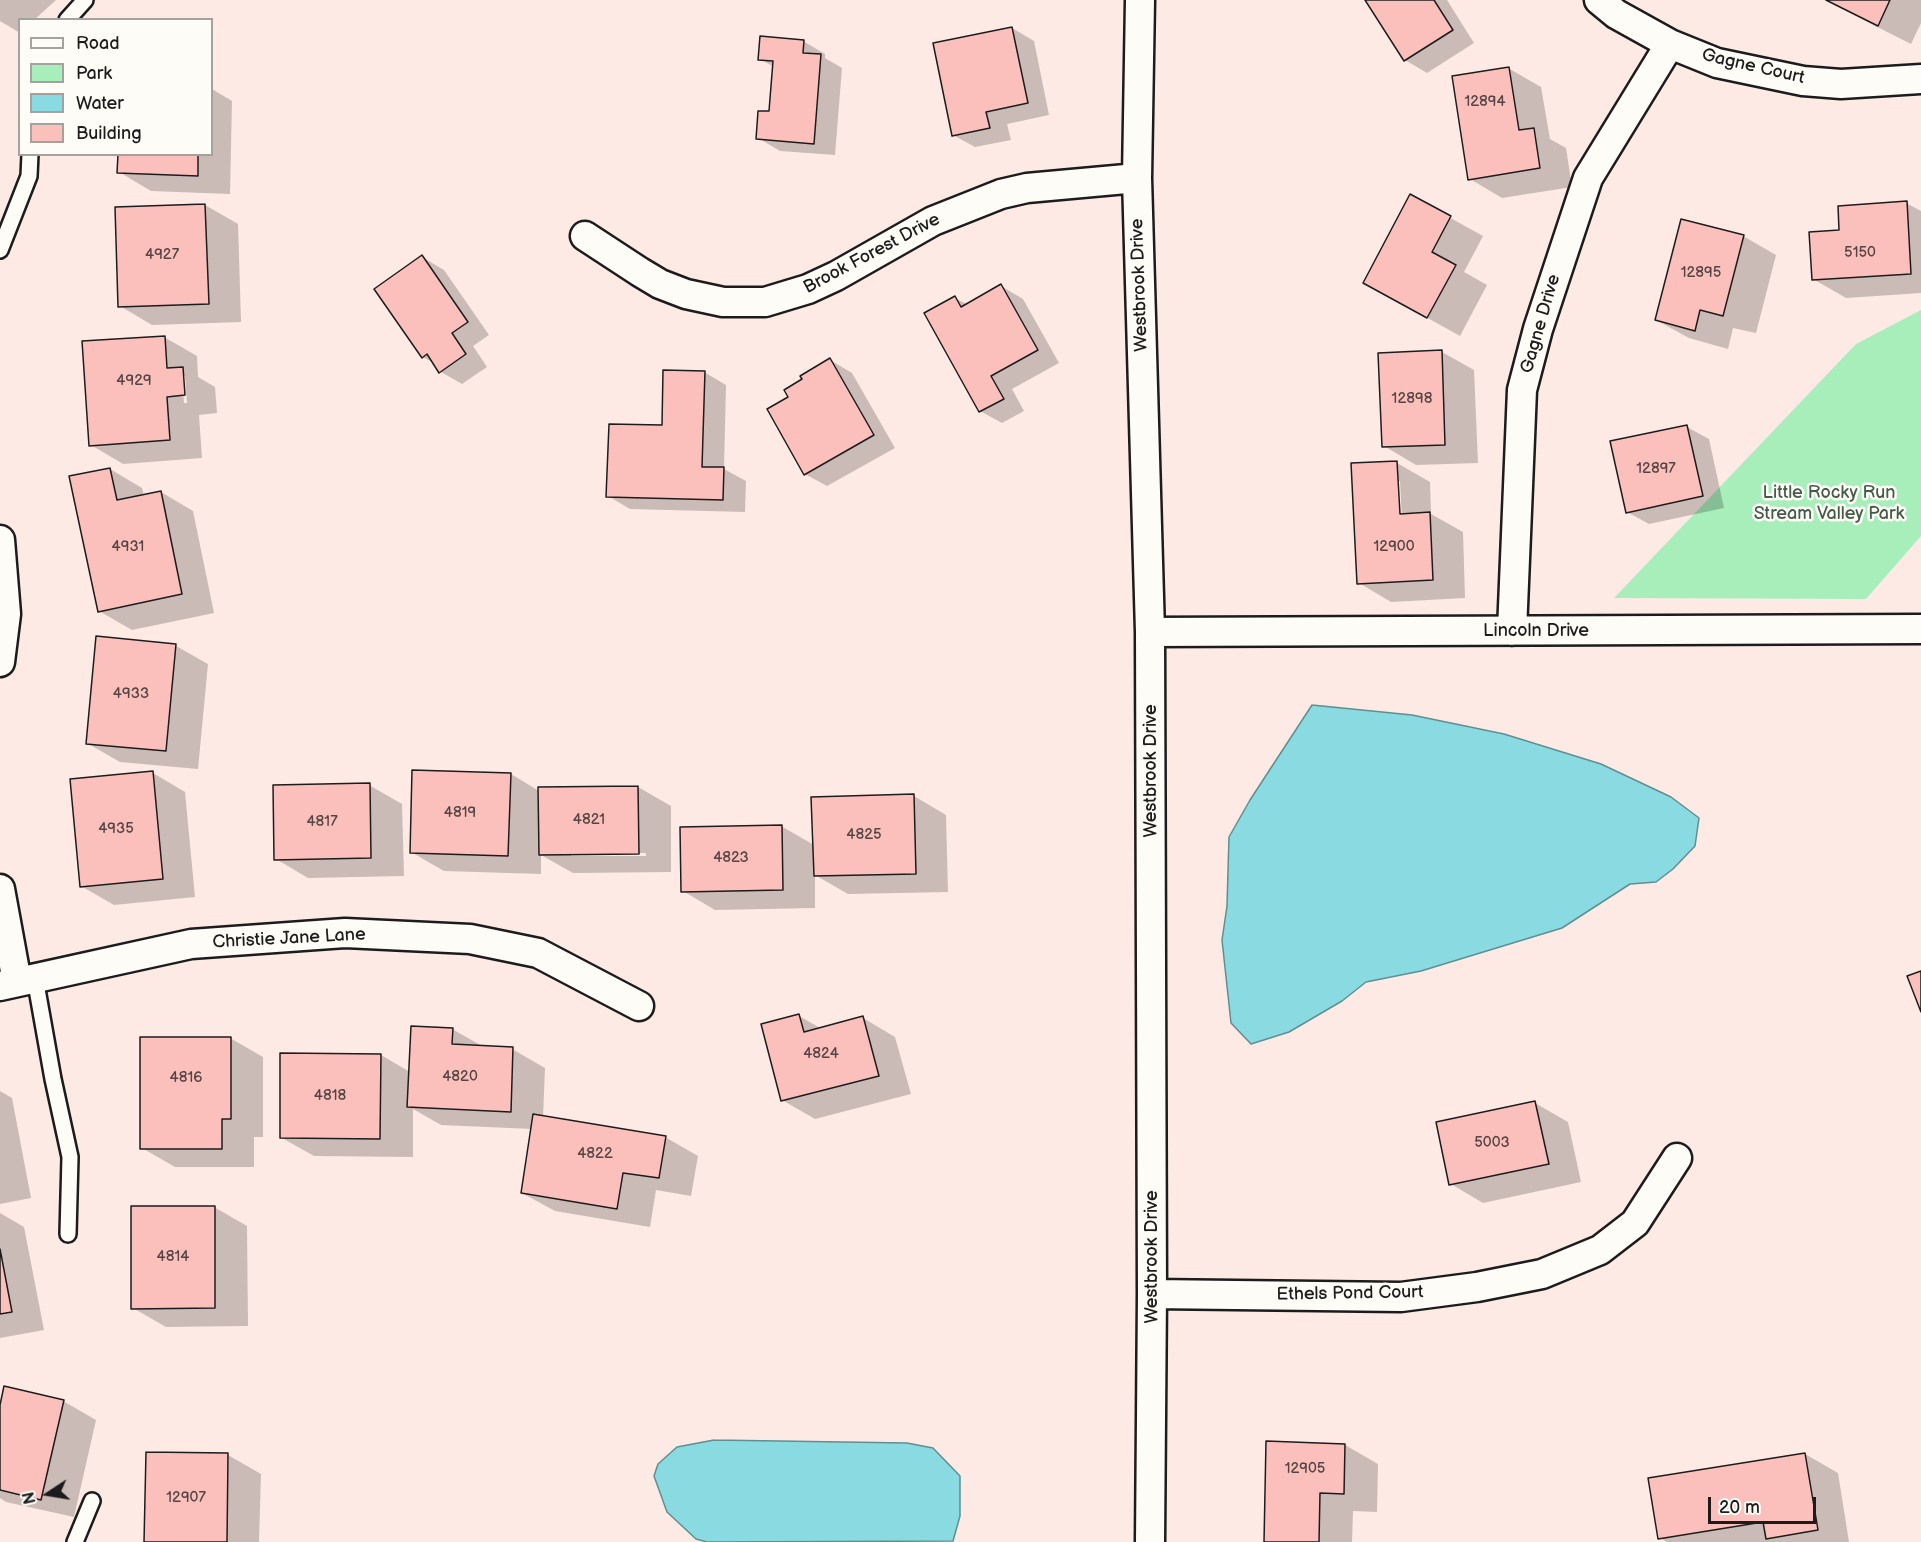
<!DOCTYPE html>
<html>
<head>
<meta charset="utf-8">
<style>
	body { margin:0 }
	#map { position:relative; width:1921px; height:1542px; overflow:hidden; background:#fdeae5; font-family:"Balsamiq Sans",sans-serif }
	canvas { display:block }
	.legend { position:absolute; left:18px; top:18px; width:195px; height:138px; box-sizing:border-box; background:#fdfcf7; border:2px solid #a3a29f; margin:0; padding:8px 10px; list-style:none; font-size:18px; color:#1c1c1c }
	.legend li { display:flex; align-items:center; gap:12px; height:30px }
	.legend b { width:30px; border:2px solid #a3a29f }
	.north { position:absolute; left:18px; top:1464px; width:60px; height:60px; -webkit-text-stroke:4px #fdfcf7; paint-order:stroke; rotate:258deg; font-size:16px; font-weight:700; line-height:24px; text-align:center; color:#1c1c1c }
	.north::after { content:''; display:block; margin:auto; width:21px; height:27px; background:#1c1c1c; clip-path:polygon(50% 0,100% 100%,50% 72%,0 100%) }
	.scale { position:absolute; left:1708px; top:1497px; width:108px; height:27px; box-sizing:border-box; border:3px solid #1c1c1c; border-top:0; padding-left:8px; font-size:18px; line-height:21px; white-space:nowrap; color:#1c1c1c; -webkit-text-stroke:4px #fdfcf7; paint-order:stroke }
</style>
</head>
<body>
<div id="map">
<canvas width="1921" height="1542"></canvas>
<ul class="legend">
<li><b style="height:8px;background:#fdfcf7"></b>Road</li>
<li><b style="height:16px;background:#a7eebb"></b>Park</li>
<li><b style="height:16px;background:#8adbe1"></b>Water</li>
<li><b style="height:16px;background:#fcc0bc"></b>Building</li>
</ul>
<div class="north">N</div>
<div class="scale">20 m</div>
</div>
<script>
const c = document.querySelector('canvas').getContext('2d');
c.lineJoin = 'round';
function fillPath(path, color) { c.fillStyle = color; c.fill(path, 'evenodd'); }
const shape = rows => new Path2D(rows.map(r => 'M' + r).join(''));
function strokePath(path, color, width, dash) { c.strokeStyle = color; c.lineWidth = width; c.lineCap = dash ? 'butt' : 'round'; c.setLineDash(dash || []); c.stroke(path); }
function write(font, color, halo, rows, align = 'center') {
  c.font = font + ' "Balsamiq Sans",sans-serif'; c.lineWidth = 5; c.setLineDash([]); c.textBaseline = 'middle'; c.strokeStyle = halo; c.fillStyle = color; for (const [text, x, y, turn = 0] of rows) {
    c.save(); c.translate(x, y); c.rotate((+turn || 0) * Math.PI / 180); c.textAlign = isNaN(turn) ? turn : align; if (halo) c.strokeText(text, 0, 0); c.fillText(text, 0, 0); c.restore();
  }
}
const green = shape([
	[1921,310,1921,536,1866,599,1614,598,1856,344]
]);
const water = shape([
	[1312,705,1412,715,1504,734,1601,764,1671,797,1699,818,1695,846,1673,869,1656,882,1630,884,1562,928,1421,971,1366,982,1342,1001,1289,1032,1251,1044,1231,1023,1222,940,1227,906,1229,837,1250,800,1312,705],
	[714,1440,907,1443,933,1448,960,1476,960,1516,953,1541,707,1542,696,1539,667,1512,654,1476,658,1464,677,1447,714,1440]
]);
const shadow = shape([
	[0,0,56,0,34,20,20,20,20,33,0,21],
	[1366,0,1447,0,1474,43,1427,73,1405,60],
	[1824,0,1921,0,1921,23,1911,44],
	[1012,28,1034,41,1049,115,1007,124,1011,140,975,147,953,135],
	[803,41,825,54,825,58,842,68,835,155,780,151,758,138,771,113,774,67,760,59],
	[1508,68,1541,87,1550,139,1566,148,1572,187,1502,198,1470,179],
	[212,89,232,101,230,194,151,191,119,172,119,154,212,154],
	[1411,196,1483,236,1464,272,1487,285,1460,336,1397,301],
	[1906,203,1921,211,1921,293,1846,298,1813,279,1840,232],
	[205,205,238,224,241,322,152,325,120,306],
	[1743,236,1776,255,1756,333,1733,328,1728,349,1689,338,1656,320],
	[422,257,444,270,489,335,473,346,487,367,462,384,441,372,436,364,423,357],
	[1001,286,1023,299,1059,363,1012,389,1024,411,1002,423,980,411,955,298,968,305],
	[164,337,197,356,198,377,215,387,217,413,199,415,202,458,123,464,91,445],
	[182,376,185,376,187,403,184,403],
	[1442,352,1474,370,1478,463,1416,465,1384,446],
	[830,360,852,373,895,448,827,486,805,474,790,398],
	[704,372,726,385,724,469,746,481,745,512,630,509,608,496],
	[1687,427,1709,439,1724,508,1649,524,1627,512],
	[1397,463,1430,482,1431,514,1463,532,1465,598,1391,602,1359,583],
	[1397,481,1400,481,1402,521,1399,521],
	[110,469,142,488,144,496,161,492,193,511,214,613,132,630,99,611],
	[176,646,208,664,198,769,120,762,87,743],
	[153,773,185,792,195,897,114,905,81,886],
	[511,774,539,791,638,787,671,806,671,872,573,873,541,855,541,874,444,871,411,852],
	[571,853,646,853,646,856,571,856],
	[369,785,402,804,404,876,308,878,276,859],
	[914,796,946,815,948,892,848,894,815,875,815,908,715,910,683,891,781,826,814,845],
	[799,1016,822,1029,863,1018,895,1037,911,1094,815,1119,782,1100],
	[452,1029,484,1047,512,1049,545,1068,543,1118,665,1137,698,1156,691,1196,656,1190,650,1227,555,1211,522,1193,532,1129,441,1125,413,1109,413,1157,314,1156,282,1138,381,1055,410,1072],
	[230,1038,263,1057,263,1137,254,1137,254,1167,175,1167,142,1148],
	[0,1091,12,1098,31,1198,0,1204],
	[1535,1103,1568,1122,1581,1182,1483,1203,1451,1184],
	[214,1207,247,1226,248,1326,166,1327,133,1308],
	[0,1213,24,1227,44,1330,0,1338],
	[63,1401,96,1420,74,1517,6,1502,0,1498,0,1412],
	[1345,1445,1378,1464,1377,1512,1353,1511,1352,1542,1265,1542],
	[147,1453,228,1455,261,1474,259,1542,146,1542],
	[1805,1454,1838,1473,1849,1542,1667,1542,1660,1538]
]);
const building = shape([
	[1365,0,1434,0,1453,30,1404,61,1365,0],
	[1826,0,1890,0,1878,26,1826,0],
	[1012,27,1028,103,986,112,990,128,952,136,933,43,1012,27],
	[760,36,804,40,803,53,821,54,814,144,756,139,758,111,769,111,773,61,758,60,760,36],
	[1509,67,1519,130,1534,128,1540,168,1468,180,1452,76,1509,67],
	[118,154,198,154,198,176,117,173,118,154],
	[1410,194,1451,216,1432,252,1456,265,1427,318,1363,283,1410,194],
	[1907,201,1911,274,1812,280,1809,232,1839,230,1838,206,1907,201],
	[205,204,209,304,118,307,115,207,205,204],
	[1681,219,1744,235,1723,316,1700,310,1695,331,1655,320,1681,219],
	[422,255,468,322,452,333,466,354,439,373,427,354,422,358,374,289,422,255],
	[1001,284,1038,350,991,376,1004,399,979,412,924,313,955,296,961,307,1001,284],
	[165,336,167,368,183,367,185,395,167,397,170,440,89,446,82,341,165,336],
	[1442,350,1445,445,1382,447,1378,353,1442,350],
	[830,358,874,435,804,475,767,409,788,397,784,390,802,379,800,376,830,358],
	[663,370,705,371,702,467,724,467,723,500,606,497,609,424,662,425,663,370],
	[1687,425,1703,496,1626,513,1610,441,1687,425],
	[1397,461,1400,514,1430,512,1433,580,1357,584,1351,463,1397,461],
	[110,468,117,500,161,491,182,594,98,612,69,476,110,468],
	[96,636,176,644,166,751,86,744,96,636],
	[412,770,511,773,508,856,410,853,412,770],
	[153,771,163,879,80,887,70,779,153,771],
	[370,783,371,858,274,860,273,785,370,783],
	[638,786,639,854,539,855,538,787,638,786],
	[914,794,916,874,814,876,811,797,914,794],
	[782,825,783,890,681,892,680,827,782,825],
	[1921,971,1921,1012,1907,976,1921,971],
	[799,1014,804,1032,863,1016,879,1076,781,1101,761,1024,799,1014],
	[411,1026,453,1028,452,1044,513,1047,511,1112,407,1107,411,1026],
	[140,1037,231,1037,231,1119,222,1119,222,1149,140,1149,140,1037],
	[280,1053,381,1054,380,1139,280,1138,280,1053],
	[1535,1101,1549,1164,1449,1185,1436,1122,1535,1101],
	[533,1114,666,1136,659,1178,623,1173,617,1209,521,1193,533,1114],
	[131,1206,215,1206,215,1308,131,1309,131,1206],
	[0,1249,12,1312,0,1314,0,1249],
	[4,1386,64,1400,41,1500,0,1490,0,1405,4,1386],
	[1266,1441,1345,1444,1344,1494,1320,1493,1319,1542,1264,1542,1266,1441],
	[146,1452,228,1453,227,1542,144,1542,146,1452],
	[1805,1453,1818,1530,1766,1539,1763,1522,1658,1539,1648,1478,1805,1453]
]);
const lane = shape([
	[67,20,85,0],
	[0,250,29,176,30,154],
	[35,978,53,1079,70,1157,68,1234],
	[75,1542,92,1501]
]);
const street = shape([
	[1140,0,1137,178,1150,632,1152,1294,1150,1542],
	[1599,0,1616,14,1670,44,1717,63,1803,81,1841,84,1921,79],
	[585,236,640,272,660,284,686,294,723,302,765,302,808,289,836,276,933,221,1001,194,1027,188,1137,178],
	[0,540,6,614,0,662],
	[1512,631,1522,390,1538,329,1588,178,1670,44],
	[1150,632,1921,629],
	[0,889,17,982],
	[0,986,191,944,345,933,470,939,538,953,639,1006],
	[1152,1294,1401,1297,1477,1287,1542,1274,1600,1250,1635,1223,1677,1158]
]);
const numberNames = [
	["12894",1485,102],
	["5150",1860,253],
	["4927",162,255],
	["12895",1701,273],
	["4929",134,381],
	["12898",1412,399],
	["12897",1656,469],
	["4931",128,547],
	["12900",1394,547],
	["4933",131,694],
	["4819",460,813],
	["4821",589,820],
	["4817",322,822],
	["4935",116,829],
	["4825",864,835],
	["4823",731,858],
	["4824",821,1054],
	["4820",460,1077],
	["4816",186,1078],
	["4818",330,1096],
	["5003",1492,1143],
	["4822",595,1154],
	["4814",173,1257],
	["12905",1305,1469],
	["12907",186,1498]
];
const streetNames = [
	["Gagne Court",1753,67,13],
	["Brook Forest Drive",872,254,-28],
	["Westbrook Drive",1140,285,-92],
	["Gagne Drive",1541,324,-74],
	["Lincoln Drive",1536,631],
	["Westbrook Drive",1151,771,-90],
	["Christie Jane Lane",289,939,-3],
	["Westbrook Drive",1152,1257,-90],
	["Ethels Pond Court",1350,1294,-1]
];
const parkNames = [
	["Little Rocky Run",1829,493],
	["Stream Valley Park",1829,514]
];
fillPath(green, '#a7eebb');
fillPath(water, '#8adbe1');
strokePath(water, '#5e8f92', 1.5);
fillPath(shadow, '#0003');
fillPath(building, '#fcc0bc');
strokePath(building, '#1c1c1c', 1.5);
strokePath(lane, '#1c1c1c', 20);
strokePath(street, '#1c1c1c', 33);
strokePath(lane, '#fdfcf7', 15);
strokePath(street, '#fdfcf7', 28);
write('15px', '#544544', null, numberNames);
write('18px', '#1c1c1c', '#fdfcf7', streetNames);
write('18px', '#465b4c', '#fdfcf7', parkNames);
</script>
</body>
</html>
